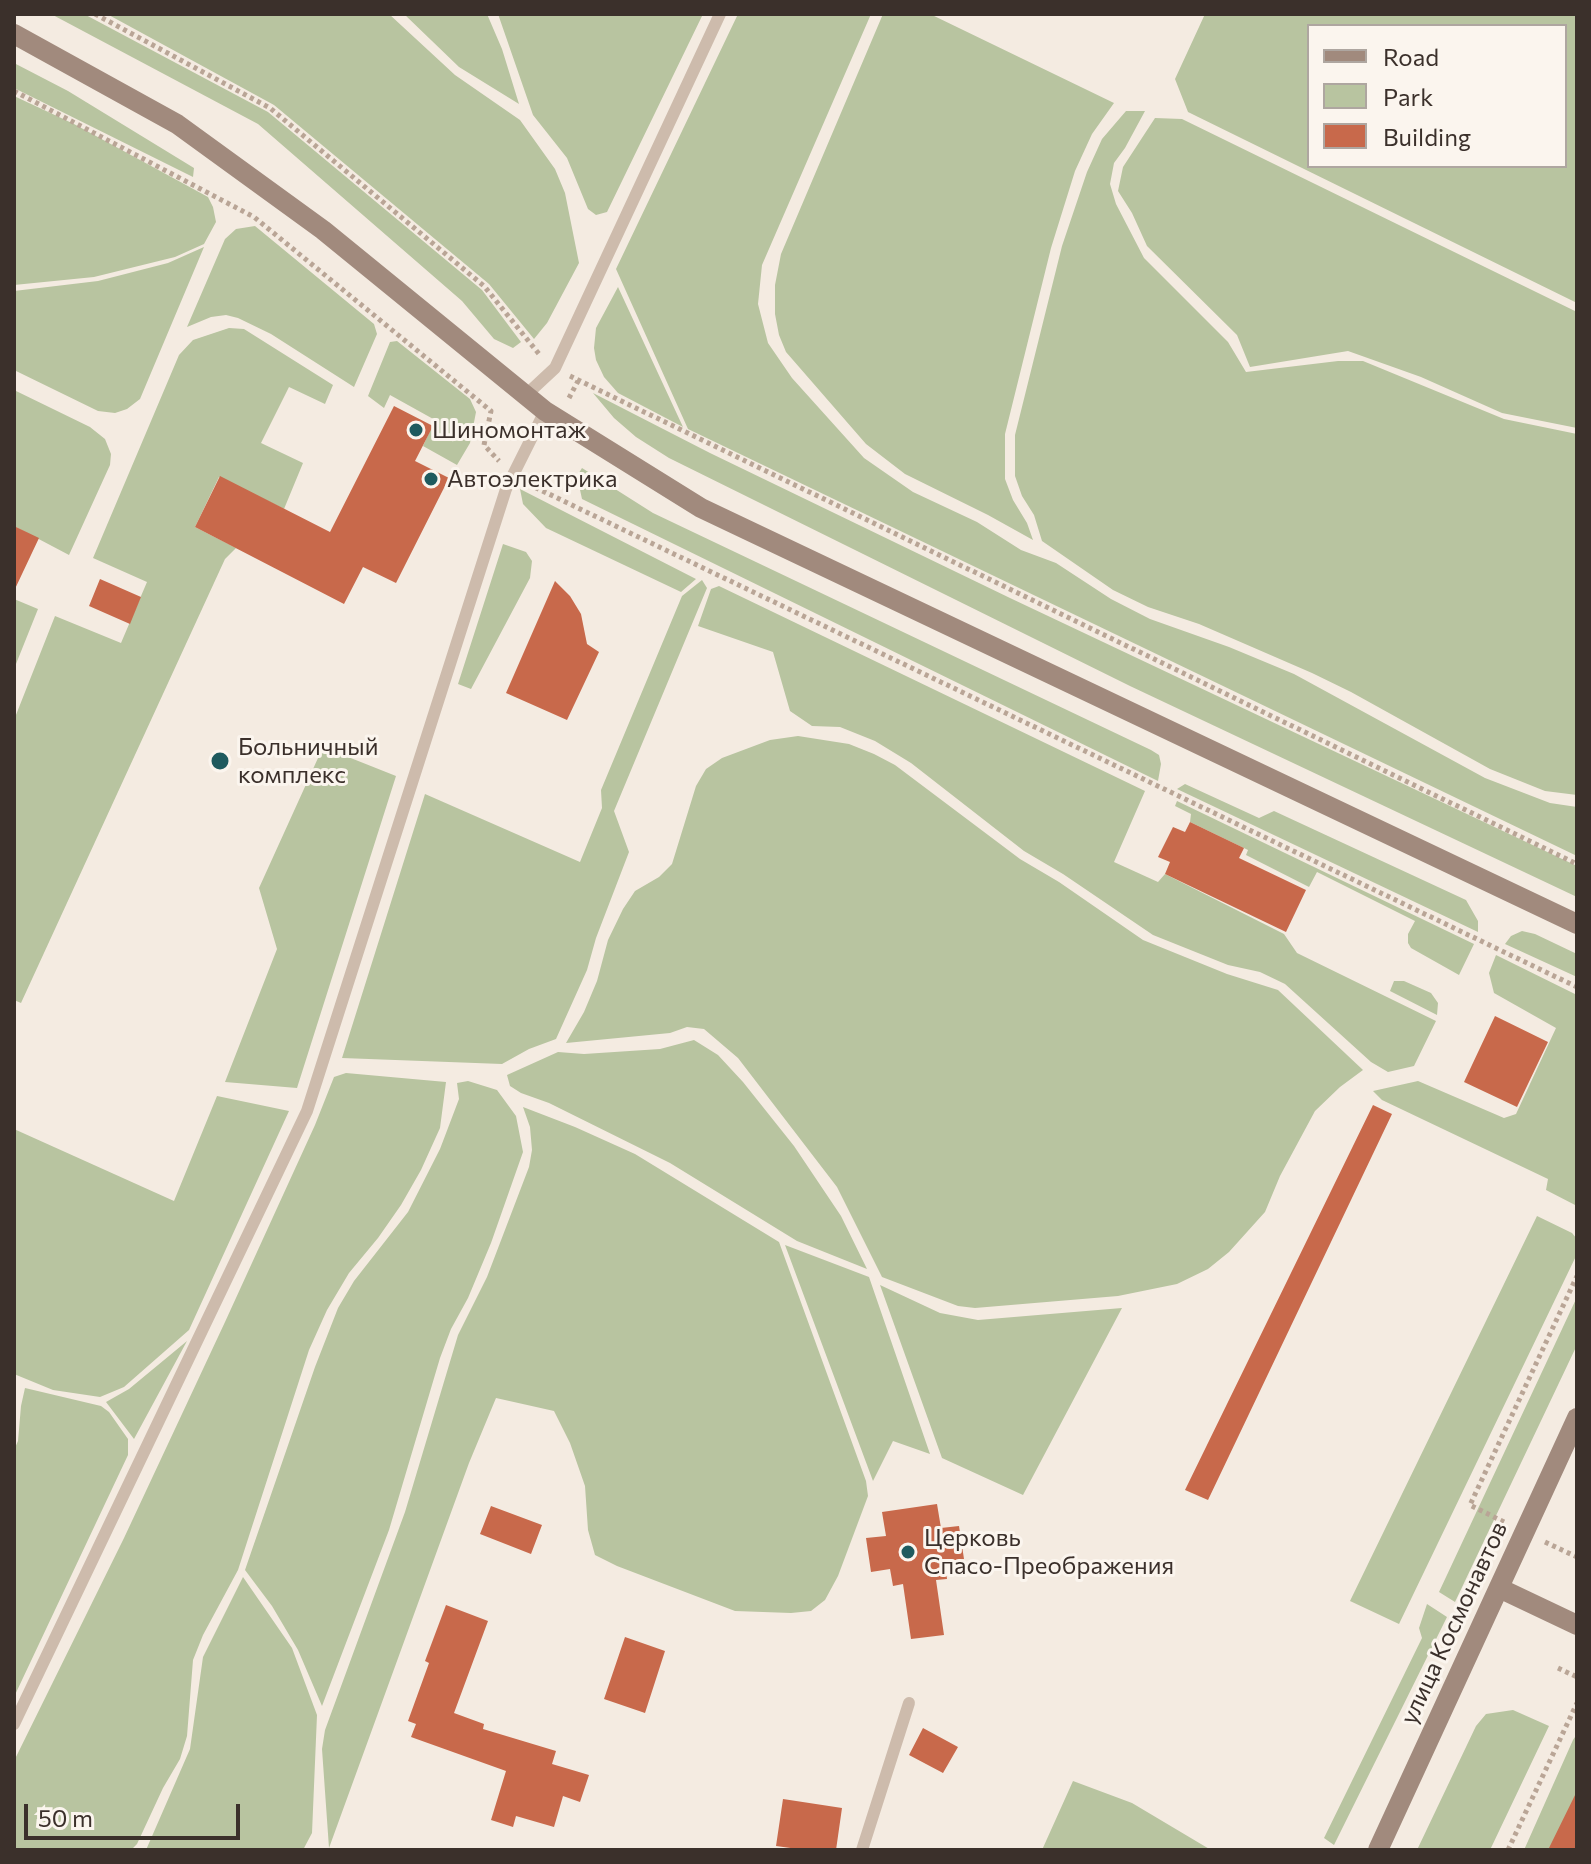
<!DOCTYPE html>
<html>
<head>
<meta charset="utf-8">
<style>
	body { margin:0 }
	#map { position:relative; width:1591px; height:1864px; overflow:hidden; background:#f4ebe1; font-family:Commissioner,sans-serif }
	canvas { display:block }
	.frame { position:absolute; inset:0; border:16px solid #3b302b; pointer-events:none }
	.legend { position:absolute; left:1307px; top:24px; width:260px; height:144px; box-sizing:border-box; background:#fbf5ee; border:2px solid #aea6a0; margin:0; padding:10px 14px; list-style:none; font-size:24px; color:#3b302b }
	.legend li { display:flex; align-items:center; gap:16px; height:40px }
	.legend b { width:40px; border:2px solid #aea6a0 }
	.scale { position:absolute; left:24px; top:1804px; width:216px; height:36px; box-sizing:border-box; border:4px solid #3b302b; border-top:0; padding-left:10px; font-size:24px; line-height:28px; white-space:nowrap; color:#3b302b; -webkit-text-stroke:6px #fbf5ee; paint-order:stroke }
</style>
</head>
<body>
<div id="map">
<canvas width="1591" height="1864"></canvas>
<div class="frame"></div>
<ul class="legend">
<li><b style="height:10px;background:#a18a7d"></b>Road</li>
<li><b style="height:22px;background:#b8c4a0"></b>Park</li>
<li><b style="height:22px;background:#c8694b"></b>Building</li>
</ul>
<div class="scale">50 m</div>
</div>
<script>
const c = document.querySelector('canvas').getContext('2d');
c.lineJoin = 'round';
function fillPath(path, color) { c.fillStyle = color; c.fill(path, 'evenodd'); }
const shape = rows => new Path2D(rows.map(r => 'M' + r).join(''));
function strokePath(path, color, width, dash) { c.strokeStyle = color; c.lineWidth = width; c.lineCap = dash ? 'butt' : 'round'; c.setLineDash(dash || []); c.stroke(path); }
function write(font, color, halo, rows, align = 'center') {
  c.font = font + ' Commissioner,sans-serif'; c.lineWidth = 6; c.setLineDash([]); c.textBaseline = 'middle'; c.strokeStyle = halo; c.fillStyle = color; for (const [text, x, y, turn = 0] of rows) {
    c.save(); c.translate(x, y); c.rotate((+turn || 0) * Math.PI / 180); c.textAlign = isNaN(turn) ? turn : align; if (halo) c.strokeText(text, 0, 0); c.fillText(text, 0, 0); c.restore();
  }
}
const green = shape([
	[51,14,84,14,268,112,482,290,521,342,513,348,494,339,462,301,258,124],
	[107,14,389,14,455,75,520,120,555,169,565,193,579,263,547,323,534,339,489,284,274,105],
	[404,14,487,14,502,49,519,104,459,67],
	[498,14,703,14,607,212,596,215,588,209,567,158,533,115],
	[738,14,871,14,762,265,758,304,768,343,792,378,864,458,913,492,977,522,1021,550,1056,563,1111,599,1150,619,1229,647,1294,674,1485,778,1550,803,1577,807,1577,856,688,429,616,269],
	[883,14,930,14,1114,103,1092,134,1075,171,1051,248,1005,434,1005,479,1013,500,1027,523,1033,540,988,515,905,474,866,444,786,352,779,335,775,314,775,285,781,254],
	[1205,14,1577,14,1577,303,1188,112,1175,79],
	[1309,26,1565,26,1565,166,1309,166],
	[14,63,68,91,194,168,193,177,14,88],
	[14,96,74,124,208,197,213,207,216,222,204,244,175,257,94,277,14,285],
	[1126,111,1145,111,1125,148,1114,163,1110,184,1116,204,1144,258,1228,342,1246,372,1338,361,1363,361,1504,419,1577,434,1577,795,1545,791,1490,769,1351,692,1312,673,1199,624,1148,607,1113,590,1042,541,1034,515,1022,496,1015,476,1015,435,1062,246,1087,172,1102,139],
	[1155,118,1182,119,1577,312,1577,428,1502,413,1421,377,1348,351,1250,367,1237,335,1147,246,1132,213,1118,191,1123,167],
	[255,226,374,324,377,334,354,387,271,334,238,318,226,315,211,317,187,327,225,239,236,229],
	[204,247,140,399,127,409,115,413,98,411,14,370,14,291,98,281,168,263],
	[618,287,683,427,618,393,604,377,596,360,594,348,596,328],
	[229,328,244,329,333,385,325,404,289,387,261,443,303,463,284,509,219,477,195,527,236,548,225,559,21,1003,14,1000,14,720,55,616,121,643,147,582,93,558,179,355,193,340],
	[397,341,470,399,476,412,470,443,457,465,423,446,435,420,390,395,384,408,368,396,390,342],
	[14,390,90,427,105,439,111,454,110,465,69,555,14,526],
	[593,393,710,453,1010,598,1577,866,1577,897,1130,686,669,458,636,437,614,418],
	[582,468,653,513,1151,750,1159,755,1161,764,1158,781,582,499,577,476],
	[520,489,696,579,681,592,546,528,523,504],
	[503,544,526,552,532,561,530,578,471,689,458,684],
	[702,580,707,588,614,811,629,852,596,938,587,970,556,1039,529,1049,502,1064,342,1058,425,794,580,862,602,808,601,790,682,596],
	[719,586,1145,791,1114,862,1158,882,1165,874,1284,934,1297,953,1436,1021,1414,1066,1388,1072,1371,1062,1285,984,1260,972,1228,965,1153,935,1063,874,1024,851,911,763,875,741,840,727,812,726,790,711,773,652,698,626,711,589],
	[14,599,38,609,14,669],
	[798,736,849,744,874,754,895,765,1020,859,1059,882,1143,940,1227,974,1278,990,1363,1070,1340,1087,1315,1111,1280,1176,1265,1212,1229,1252,1208,1269,1177,1284,1118,1296,975,1308,958,1306,882,1277,837,1187,738,1058,704,1029,687,1027,670,1033,566,1043,584,1012,597,981,608,940,623,909,635,891,659,877,672,864,696,786,706,769,722,758,770,740],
	[323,747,396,776,297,1088,225,1082,277,949,259,888],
	[1185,784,1259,818,1274,811,1466,900,1478,921,1478,932,1177,789],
	[1177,801,1474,944,1459,975,1411,948,1408,943,1408,934,1415,921,1317,872,1309,887,1246,855,1248,850,1190,822,1191,814,1175,806],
	[1522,931,1535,934,1577,954,1577,977,1505,944,1511,936],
	[1496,955,1577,995,1577,1206,1546,1190,1548,1179,1382,1100,1373,1091,1418,1081,1504,1118,1516,1114,1556,1028,1494,993,1489,973],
	[1394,981,1404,981,1431,993,1438,1003,1437,1015,1390,991],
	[694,1040,718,1055,743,1082,794,1146,841,1216,867,1269,797,1241,670,1163,549,1103,521,1093,510,1086,507,1075,558,1052,584,1054,660,1049],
	[346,1073,446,1082,440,1128,421,1170,401,1205,378,1238,349,1273,327,1310,309,1350,238,1570,203,1635,193,1660,187,1736,180,1759,163,1788,137,1844,131,1850,14,1850,14,1761,124,1538,225,1322,315,1125,334,1077],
	[468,1081,497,1090,516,1116,523,1152,491,1243,468,1298,451,1329,440,1358,389,1530,322,1706,298,1650,272,1606,245,1570,315,1367,338,1308,354,1281,408,1212,440,1149,459,1099,457,1083],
	[217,1096,289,1111,189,1330,124,1387,100,1397,53,1390,14,1374,14,1129,174,1201],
	[523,1107,575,1127,635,1154,779,1242,866,1481,868,1496,838,1576,825,1600,811,1611,791,1613,735,1611,617,1566,595,1555,588,1530,585,1486,570,1443,554,1411,496,1398,469,1463,329,1848,322,1749,325,1730,405,1512,458,1335,487,1277,529,1167,532,1150,530,1127],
	[1537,1216,1572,1233,1577,1239,1577,1254,1399,1624,1350,1601],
	[785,1245,869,1277,930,1454,893,1441,873,1481],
	[880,1285,940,1313,978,1320,1122,1308,1023,1495,942,1458],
	[1577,1297,1577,1345,1455,1602,1439,1592],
	[187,1341,134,1439,106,1402,129,1389],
	[25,1388,101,1406,109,1412,128,1439,128,1455,14,1697,14,1450,18,1441,21,1406],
	[243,1577,292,1648,317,1715,312,1833,303,1850,146,1850,190,1749,203,1657],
	[1427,1604,1447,1617,1334,1845,1324,1838,1422,1638,1419,1628],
	[1513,1710,1549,1726,1490,1850,1417,1850,1476,1726,1486,1714],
	[1577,1734,1577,1850,1524,1850,1573,1740],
	[1073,1781,1132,1803,1211,1850,1042,1850]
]);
const building = shape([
	[394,406,433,426,415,461,449,478,396,583,363,567,344,604,195,527,220,476,330,532],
	[14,526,39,538,14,591],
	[100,579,141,597,130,624,89,606],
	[555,581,570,596,581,614,587,644,599,652,567,720,506,693],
	[1190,822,1244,848,1239,858,1306,890,1286,932,1165,874,1170,862,1158,857,1173,827,1185,832],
	[1495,1016,1548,1042,1517,1107,1464,1082],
	[1373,1105,1392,1114,1208,1500,1185,1490],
	[937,1504,941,1528,959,1526,964,1559,945,1562,947,1579,936,1580,944,1635,911,1639,903,1584,893,1586,890,1569,871,1572,866,1538,886,1536,882,1512],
	[491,1506,542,1525,531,1554,480,1534],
	[446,1605,488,1621,454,1713,484,1724,483,1729,556,1751,552,1764,589,1775,580,1802,563,1796,554,1827,516,1816,513,1827,491,1820,506,1771,411,1737,416,1724,408,1721,429,1663,425,1661],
	[625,1637,665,1651,645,1713,604,1699],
	[923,1728,958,1747,943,1773,909,1755],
	[1577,1791,1577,1850,1548,1850],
	[783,1799,842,1808,836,1850,805,1850,776,1846]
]);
const path = shape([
	[95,14,270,108,484,286,539,354],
	[14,91,254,217,491,411,484,445,499,461],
	[570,376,1577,864],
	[569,398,578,381],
	[528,484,1577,987],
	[1504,1522,1470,1505,1577,1276],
	[1545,1542,1577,1557],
	[1558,1668,1577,1677],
	[1508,1850,1577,1703]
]);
const service = shape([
	[526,395,555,368,720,14],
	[14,1724,307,1111,506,489,545,411],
	[862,1850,909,1703]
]);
const secondary = shape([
	[14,34,177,124,323,230,545,411,701,508,1577,924],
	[1499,1588,1577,1625],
	[1378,1850,1577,1418]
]);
const markers = [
	[416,430,8,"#1f5a5e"],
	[431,479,8,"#1f5a5e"],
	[220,761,10,"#1f5a5e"],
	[908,1552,8,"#1f5a5e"]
];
const poiNames = [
	["Шиномонтаж",432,430],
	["Автоэлектрика",447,479],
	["Больничный",238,747],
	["комплекс",238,775],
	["Церковь",924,1538],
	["Спасо-Преображения",924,1566]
];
const streetNames = [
	["улица Космонавтов",1454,1623,-65]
];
fillPath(green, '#b8c4a0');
fillPath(building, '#c8694b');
strokePath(path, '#b9a596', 5, [4, 4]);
strokePath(service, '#cdbbac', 12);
strokePath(secondary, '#a18a7d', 20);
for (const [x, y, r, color] of markers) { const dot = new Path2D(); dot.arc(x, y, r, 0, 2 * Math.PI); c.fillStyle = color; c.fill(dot); strokePath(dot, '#fbf5ee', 3); }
write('24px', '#3b302b', '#fbf5ee', poiNames, 'left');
write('24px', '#3b302b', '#fbf5ee', streetNames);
</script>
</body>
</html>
